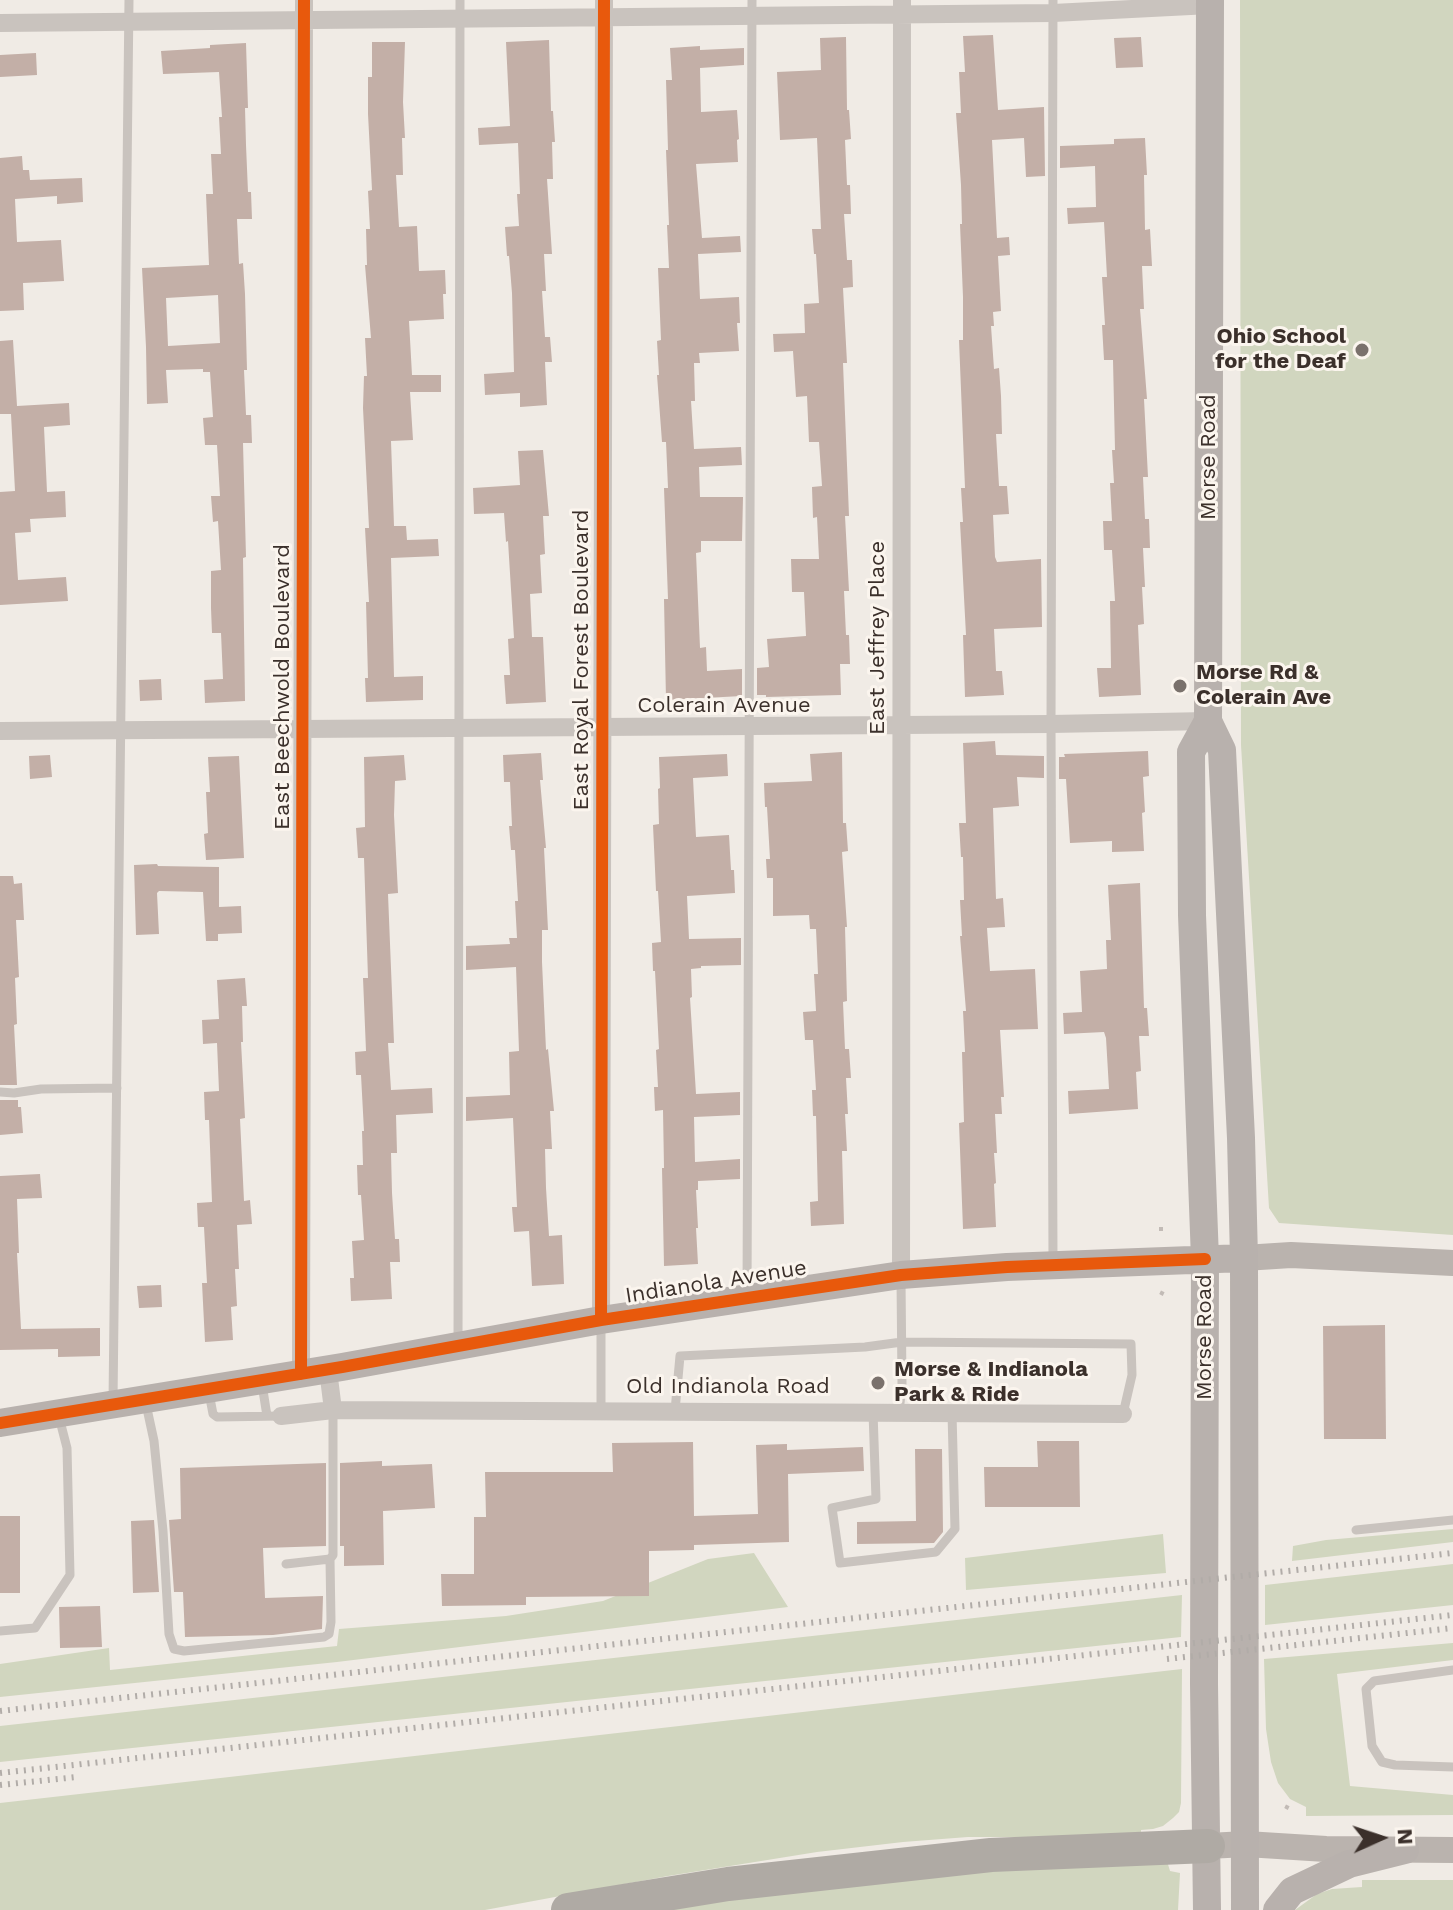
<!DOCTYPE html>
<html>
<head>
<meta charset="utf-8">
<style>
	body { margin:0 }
	#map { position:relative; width:1453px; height:1910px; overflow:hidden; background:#f0ebe5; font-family:"Work Sans",sans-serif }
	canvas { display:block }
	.north { position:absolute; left:1341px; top:1798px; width:80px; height:80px; -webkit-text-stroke:6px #fbf5ee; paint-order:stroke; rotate:87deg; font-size:22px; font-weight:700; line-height:32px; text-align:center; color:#3b302b }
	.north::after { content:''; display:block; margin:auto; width:28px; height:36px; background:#3b302b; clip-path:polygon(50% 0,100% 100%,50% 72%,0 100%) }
</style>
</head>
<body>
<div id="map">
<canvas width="1453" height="1910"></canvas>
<div class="north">N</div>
</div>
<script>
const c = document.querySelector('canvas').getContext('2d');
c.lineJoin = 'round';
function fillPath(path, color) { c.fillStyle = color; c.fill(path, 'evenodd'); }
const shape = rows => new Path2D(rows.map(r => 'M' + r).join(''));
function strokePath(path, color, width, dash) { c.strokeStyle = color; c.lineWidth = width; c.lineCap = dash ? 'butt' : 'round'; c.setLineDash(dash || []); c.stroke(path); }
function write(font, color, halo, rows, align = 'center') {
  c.font = font + ' "Work Sans",sans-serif'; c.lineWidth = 6; c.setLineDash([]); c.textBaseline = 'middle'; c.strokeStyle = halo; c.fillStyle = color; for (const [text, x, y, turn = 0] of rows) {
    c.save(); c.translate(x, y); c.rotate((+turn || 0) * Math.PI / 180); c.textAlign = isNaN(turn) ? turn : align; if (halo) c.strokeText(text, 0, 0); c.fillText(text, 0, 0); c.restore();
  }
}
const green = shape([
	[1240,0,1453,0,1453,1235,1279,1223,1269,1208,1241,745],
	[1453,1529,1453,1542,1292,1561,1293,1546,1326,1540],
	[1163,1534,1166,1573,966,1590,965,1558],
	[754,1553,788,1607,337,1662,0,1697,0,1664,109,1648,110,1670,337,1646,339,1629,506,1616,603,1601,708,1559],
	[1453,1564,1453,1605,1265,1625,1265,1585],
	[1182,1595,1181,1637,0,1762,0,1726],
	[1453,1643,1453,1660,1337,1674,1350,1786,1453,1795,1453,1815,1306,1816,1306,1807,1290,1799,1278,1783,1271,1762,1266,1729,1264,1659],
	[1182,1669,1181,1803,1179,1812,1173,1818,1163,1826,1153,1829,1141,1830,1141,1837,968,1837,903,1842,817,1852,668,1876,485,1910,0,1910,0,1803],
	[1167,1861,1170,1871,1180,1873,1178,1910,657,1910,892,1873],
	[1362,1880,1453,1880,1453,1910,1295,1910,1317,1894,1332,1889,1362,1887]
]);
const building = shape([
	[993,35,998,110,1044,107,1045,176,1026,177,1024,138,992,140,997,238,1009,237,1010,255,998,256,1001,311,993,312,994,326,991,326,994,369,999,368,1001,396,1002,434,996,434,999,486,1007,486,1009,514,993,515,995,557,997,562,1041,559,1042,627,994,629,996,671,1002,671,1004,695,965,697,963,635,966,635,960,522,963,522,961,488,965,488,959,340,963,340,963,297,960,224,962,224,961,185,956,113,961,113,959,72,965,72,963,36],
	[846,37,847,110,849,110,851,139,845,140,847,185,850,185,851,214,844,214,847,260,852,260,853,287,843,288,847,363,843,363,849,516,845,516,849,591,844,591,846,635,849,635,850,664,840,664,841,695,766,697,766,695,757,695,757,668,769,667,767,639,806,636,804,592,792,592,791,559,819,559,817,517,813,518,812,487,822,486,819,442,809,442,807,396,796,397,793,351,774,352,773,334,805,333,804,304,819,303,816,254,814,254,812,229,821,229,817,138,780,140,777,72,821,70,820,38],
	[1141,37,1143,67,1116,68,1114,38],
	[549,40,551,111,553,111,555,142,552,142,553,179,547,179,552,254,544,254,546,291,542,291,545,337,550,337,552,362,545,362,547,405,520,407,520,393,485,395,484,374,514,372,512,293,509,256,507,256,505,227,519,226,517,194,520,194,518,143,479,145,478,128,510,126,506,42],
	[372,42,405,42,403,102,405,138,402,138,403,175,396,175,399,227,417,226,419,271,445,270,446,294,443,294,444,319,409,321,412,375,441,375,441,392,410,392,413,440,391,441,394,526,406,526,407,540,438,539,439,556,391,558,394,677,423,676,423,700,366,702,365,678,368,678,366,602,369,602,365,528,369,528,363,408,364,376,367,376,365,338,371,338,365,265,367,265,366,229,370,229,368,191,372,190,368,114,368,77,372,77],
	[246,43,248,108,245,108,246,145,248,192,251,192,252,219,237,219,239,264,243,263,245,294,247,370,244,370,246,415,251,415,252,443,243,443,246,557,243,558,245,701,205,703,204,680,223,679,221,633,212,633,211,608,211,571,221,570,218,521,213,522,211,496,220,496,217,445,205,445,203,418,213,417,210,372,203,372,203,369,166,370,168,403,147,404,146,347,142,268,209,265,206,194,213,194,211,154,221,154,219,117,222,117,219,72,163,74,161,51,210,48,210,45],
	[218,295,220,343,168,346,166,298],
	[700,46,700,50,744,48,744,65,700,68,701,112,737,110,739,139,737,140,738,162,696,164,702,238,740,236,741,252,698,254,700,299,739,297,740,323,737,323,739,351,699,353,700,363,694,363,695,401,691,401,694,449,741,447,742,465,699,467,700,497,743,497,742,541,701,541,701,552,696,553,700,648,706,647,707,671,742,669,742,696,666,700,664,599,668,599,664,488,668,488,666,442,662,442,657,375,659,375,657,341,661,340,658,268,669,268,667,225,669,225,666,150,668,150,666,80,672,80,670,48],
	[36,53,37,75,0,77,0,55],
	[1145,138,1147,175,1144,175,1145,230,1150,229,1152,266,1142,266,1144,309,1140,309,1147,399,1144,399,1148,477,1143,477,1145,519,1149,519,1150,548,1143,548,1145,587,1142,587,1144,624,1138,625,1141,695,1099,697,1097,668,1111,668,1110,601,1115,601,1112,550,1104,550,1103,521,1112,521,1110,483,1114,483,1112,450,1115,450,1113,360,1104,360,1102,325,1105,325,1102,277,1107,277,1104,222,1068,224,1067,208,1096,207,1095,166,1060,168,1060,146,1114,144,1114,139],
	[22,156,23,170,29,170,30,180,82,178,83,202,57,204,57,196,15,199,17,242,61,240,64,281,23,283,24,310,0,311,0,158],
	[13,340,17,406,69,403,70,425,44,427,47,492,65,491,66,517,30,519,31,532,15,533,18,580,66,577,68,601,0,605,0,492,15,491,11,414,0,414,0,341],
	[543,450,549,516,543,516,545,554,540,555,542,593,530,594,532,637,543,637,546,702,506,704,504,675,510,675,508,639,514,638,508,541,506,542,504,513,474,514,473,488,520,485,518,451],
	[161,679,162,700,140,701,139,680],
	[995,741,996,755,1044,756,1044,778,1017,777,1019,806,993,808,996,899,1003,898,1005,927,987,928,990,971,1035,969,1038,1029,1000,1030,1004,1097,1001,1097,1002,1114,995,1114,997,1153,994,1153,996,1183,994,1184,996,1227,963,1229,959,1123,964,1122,962,1052,965,1052,963,1011,966,1011,960,936,962,936,960,900,964,900,963,857,961,857,959,823,966,823,963,743],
	[1148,751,1149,776,1143,777,1145,812,1142,813,1144,851,1112,852,1112,841,1070,843,1066,779,1059,779,1059,757,1065,757,1064,754],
	[842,752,843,823,846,823,848,851,842,852,847,927,845,927,847,1001,843,1002,845,1049,849,1049,851,1078,846,1078,848,1114,845,1114,847,1151,842,1151,844,1224,811,1226,810,1202,818,1201,816,1116,813,1116,812,1090,816,1090,813,1040,805,1040,803,1012,816,1011,814,974,818,974,816,929,810,929,809,915,773,916,773,878,767,878,766,859,770,859,767,807,765,807,764,783,812,781,810,754],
	[541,753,543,780,540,780,546,848,544,848,548,930,542,930,542,962,546,1050,548,1049,554,1111,550,1111,552,1149,545,1149,546,1188,549,1236,562,1235,564,1284,532,1286,529,1231,514,1232,512,1207,517,1207,513,1118,466,1121,466,1097,510,1095,509,1052,519,1051,516,967,466,970,466,946,510,944,509,938,517,938,515,901,518,901,515,850,511,850,509,826,512,826,510,782,504,782,503,755],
	[727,754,728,776,693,778,696,837,729,835,731,870,734,870,735,893,687,896,689,939,741,938,741,965,701,966,701,968,691,969,692,997,690,998,696,1094,740,1092,740,1115,694,1117,695,1162,740,1159,740,1179,698,1181,698,1190,696,1190,698,1228,696,1228,698,1264,664,1266,662,1168,664,1168,663,1110,655,1111,654,1087,658,1087,656,1050,659,1049,655,971,653,971,652,943,661,942,658,891,656,891,653,825,659,824,658,789,660,788,659,757],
	[50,755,52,777,30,779,29,756],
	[404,755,406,780,395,781,394,815,398,893,388,894,394,1043,388,1043,391,1090,432,1088,433,1113,396,1115,397,1153,391,1153,392,1193,395,1239,399,1239,400,1262,390,1262,392,1299,351,1301,350,1278,354,1278,352,1241,364,1240,361,1195,358,1195,357,1165,363,1165,362,1131,364,1131,361,1075,356,1075,355,1052,366,1051,363,978,368,978,364,858,358,858,356,828,365,827,364,757],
	[239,756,244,858,206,860,204,834,208,833,206,792,210,792,208,757],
	[157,864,158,866,219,867,219,907,241,906,242,933,218,934,218,941,206,941,203,892,159,891,157,893,159,934,136,935,134,865],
	[0,876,13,876,14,884,22,883,24,920,16,920,19,977,15,978,17,1024,14,1025,17,1085,0,1085],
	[1140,883,1144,1008,1147,1008,1149,1036,1139,1036,1141,1071,1136,1072,1138,1109,1069,1114,1068,1091,1109,1089,1106,1038,1104,1032,1064,1034,1063,1013,1082,1012,1080,971,1107,969,1106,940,1111,940,1108,885],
	[245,978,247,1006,242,1006,243,1042,241,1042,245,1118,240,1119,244,1201,250,1200,252,1224,237,1225,239,1269,235,1269,237,1306,231,1307,233,1340,205,1342,202,1283,207,1283,204,1227,198,1227,197,1203,212,1202,209,1120,205,1120,204,1092,219,1091,217,1043,203,1044,202,1020,219,1019,217,980],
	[0,1100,18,1100,18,1107,21,1107,23,1133,0,1135],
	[40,1174,42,1198,17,1199,19,1253,17,1253,21,1329,100,1328,100,1356,58,1357,58,1349,0,1350,0,1176],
	[161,1285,162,1307,139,1308,137,1286],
	[1385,1325,1386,1439,1324,1439,1323,1326],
	[1037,1441,1079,1441,1080,1507,985,1507,984,1467,1038,1467],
	[693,1442,694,1516,758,1514,756,1445,787,1444,787,1450,863,1447,864,1471,788,1474,789,1542,694,1545,694,1550,649,1551,649,1596,526,1597,526,1605,442,1606,441,1574,474,1574,474,1517,486,1517,485,1472,613,1472,612,1443],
	[915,1449,942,1449,943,1532,934,1543,857,1544,857,1522,916,1521],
	[382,1461,382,1466,432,1464,435,1508,383,1511,384,1565,344,1566,344,1546,340,1546,340,1463],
	[326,1463,326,1546,263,1548,265,1598,323,1596,322,1629,273,1635,185,1637,183,1592,174,1592,169,1520,181,1519,180,1468],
	[0,1516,20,1516,20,1593,0,1593],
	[154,1520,159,1592,133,1593,131,1521],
	[100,1606,102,1647,60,1648,59,1607]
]);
const path = shape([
	[1161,1227,1161,1231],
	[1161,1295,1163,1291],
	[1286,1809,1288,1805]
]);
const service = shape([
	[0,1092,14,1093,41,1089,117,1088],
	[1053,1261,1051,724,1053,0],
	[747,1294,752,0],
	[458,1341,460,0],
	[262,1384,267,1416],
	[209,1393,213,1414,217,1417,281,1416],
	[113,1401,129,0],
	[146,1404,154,1441,163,1531,169,1634,174,1649,184,1651,324,1637,329,1634,331,1622,330,1559],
	[601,1411,601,1323],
	[675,1411,680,1356,865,1347,902,1342,1131,1344,1132,1375,1123,1414],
	[873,1412,876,1499,832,1508,840,1563,936,1552,955,1529,952,1413],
	[899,1413,902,1384,901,1279],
	[1356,1530,1453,1520],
	[286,1564,330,1559,333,1555,333,1410],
	[0,1631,35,1628,70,1575,67,1448,59,1417],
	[1453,1670,1374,1681,1366,1689,1372,1746,1382,1762,1395,1765,1453,1767]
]);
const minor = shape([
	[0,23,1053,13,1210,5],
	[0,731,1051,724,1208,721],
	[901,1275,902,0],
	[601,1320,604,0],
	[328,1370,333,1410,1123,1414],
	[301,1374,304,0],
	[281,1416,333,1410]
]);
const secondary = shape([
	[1244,1258,1291,1255,1453,1263],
	[1208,1846,1246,1844,1326,1849,1453,1850]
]);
const primary = shape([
	[1210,0,1208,721,1222,750,1241,1138,1244,1258,1245,1910],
	[0,1423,342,1367,601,1320,901,1275,1007,1267,1244,1258],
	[1207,1910,1204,1684,1205,1259,1192,915,1191,752,1208,721],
	[1277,1910,1292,1891,1349,1864,1405,1850]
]);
const motorway = shape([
	[568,1910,728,1884,991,1855,1208,1846]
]);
const rail = shape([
	[1167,1659,1453,1628],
	[0,1711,1453,1553],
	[0,1773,1453,1615],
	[0,1785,77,1777]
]);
const cycleway = shape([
	[601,1320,604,0],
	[301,1374,304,0],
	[0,1423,342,1367,601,1320,901,1275,1007,1267,1205,1259]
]);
const markers = [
	[1362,350,8,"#7a716c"],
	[1180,686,8,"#7a716c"],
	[878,1383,8,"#7a716c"]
];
const poiNames = [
	["Ohio School",1346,337,"right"],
	["for the Deaf",1346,362,"right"],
	["Morse Rd &",1196,673],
	["Colerain Ave",1196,698],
	["Morse & Indianola",894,1370],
	["Park & Ride",894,1395]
];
const streetNames = [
	["Morse Road",1209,457,-90],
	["East Jeffrey Place",878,638,-90],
	["East Royal Forest Boulevard",582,660,-90],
	["East Beechwold Boulevard",283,687,-90],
	["Colerain Avenue",724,706],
	["Indianola Avenue",716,1282,-9],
	["Morse Road",1205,1337,-90],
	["Old Indianola Road",728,1387]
];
fillPath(green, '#d1d6bf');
fillPath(building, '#c3afa7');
strokePath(path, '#c2bbb6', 4, [4, 4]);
strokePath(service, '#c9c3be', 9);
strokePath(minor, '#c9c3be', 18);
strokePath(secondary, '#bab3ae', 26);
strokePath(primary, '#b8b1ad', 28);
strokePath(motorway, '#afaaa4', 34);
strokePath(rail, '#b1aca8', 6, [2, 6]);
strokePath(cycleway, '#e8590c', 12);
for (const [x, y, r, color] of markers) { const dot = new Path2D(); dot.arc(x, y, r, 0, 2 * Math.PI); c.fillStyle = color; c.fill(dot); strokePath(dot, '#fbf5ee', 3); }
write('bold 22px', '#3b302b', '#fbf5ee', poiNames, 'left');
write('22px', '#3b302b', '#fbf5ee', streetNames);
</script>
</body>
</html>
